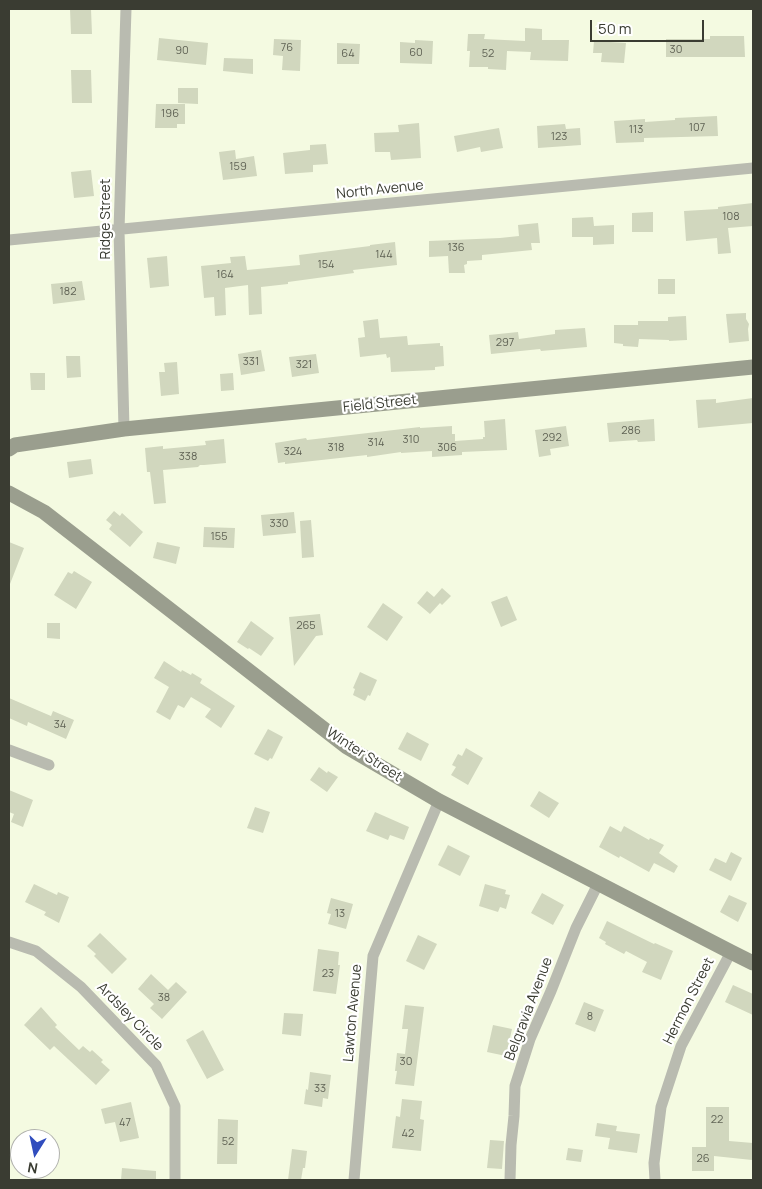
<!DOCTYPE html>
<html>
<head>
<meta charset="utf-8">
<style>
	body { margin:0 }
	#map { position:relative; width:762px; height:1189px; overflow:hidden; background:#f4fae1; font-family:Manrope,sans-serif }
	canvas { display:block }
	.frame { position:absolute; inset:0; border:10px solid #3a3c32; pointer-events:none }
	.north { position:absolute; left:10px; top:1129px; width:50px; height:50px; box-sizing:border-box; background:#fff; border:1px solid #b0b1ad; border-radius:50%; rotate:190deg; font-size:14px; font-weight:700; line-height:20px; text-align:center; color:#3a3c32 }
	.north::after { content:''; display:block; margin:auto; width:18px; height:22px; background:#314dbe; clip-path:polygon(50% 0,100% 100%,50% 72%,0 100%) }
	.scale { position:absolute; left:590px; top:20px; width:114px; height:22px; box-sizing:border-box; border:2px solid #3a3c32; border-top:0; padding-left:6px; font-size:15px; line-height:18px; white-space:nowrap; color:#3a3c32; -webkit-text-stroke:4px #fff; paint-order:stroke }
</style>
</head>
<body>
<div id="map">
<canvas width="762" height="1189"></canvas>
<div class="frame"></div>
<div class="north">N</div>
<div class="scale">50 m</div>
</div>
<script>
const c = document.querySelector('canvas').getContext('2d');
c.lineJoin = 'round';
function fillPath(path, color) { c.fillStyle = color; c.fill(path, 'evenodd'); }
const shape = rows => new Path2D(rows.map(r => 'M' + r).join(''));
function strokePath(path, color, width, dash) { c.strokeStyle = color; c.lineWidth = width; c.lineCap = dash ? 'butt' : 'round'; c.setLineDash(dash || []); c.stroke(path); }
function write(font, color, halo, rows, align = 'center') {
  c.font = font + ' Manrope,sans-serif'; c.lineWidth = 4.5; c.setLineDash([]); c.textBaseline = 'middle'; c.strokeStyle = halo; c.fillStyle = color; for (const [text, x, y, turn = 0] of rows) {
    c.save(); c.translate(x, y); c.rotate((+turn || 0) * Math.PI / 180); c.textAlign = isNaN(turn) ? turn : align; if (halo) c.strokeText(text, 0, 0); c.fillText(text, 0, 0); c.restore();
  }
}
const building = shape([
	[70,9,91,9,92,34,71,34],
	[525,28,542,29,542,40,569,40,568,61,530,60,531,52,507,51,506,70,488,69,488,67,469,67,470,51,467,51,468,34,485,34,484,39,525,41],
	[710,36,744,36,745,57,666,57,666,39,710,39],
	[159,38,208,43,206,65,157,60],
	[274,39,301,40,300,71,282,70,283,56,273,55],
	[415,40,433,41,432,64,400,63,400,42,415,43],
	[594,41,626,43,624,63,601,62,602,53,593,53],
	[337,43,360,44,359,64,337,64],
	[224,58,253,59,253,74,223,71],
	[71,70,91,70,92,103,72,103],
	[178,88,198,88,198,104,178,103],
	[156,104,185,104,185,124,177,124,177,128,155,128],
	[717,116,718,136,644,138,644,142,616,143,614,121,645,119,645,122,675,120,675,118],
	[419,123,421,158,391,160,390,152,375,152,374,133,399,132,398,125],
	[565,124,566,129,580,128,581,145,538,148,537,126],
	[499,128,503,148,481,152,480,147,457,152,454,136],
	[326,144,328,164,313,165,313,172,285,174,283,153,310,150,310,145],
	[235,150,236,159,254,156,257,176,223,180,219,152],
	[91,170,94,196,74,198,71,172],
	[753,203,753,226,728,228,731,253,718,254,717,238,686,241,684,211,718,209,718,207],
	[653,212,653,232,632,232,632,213],
	[593,217,594,226,614,225,614,244,593,245,593,237,572,237,572,218],
	[538,223,540,243,531,243,532,250,482,255,482,260,467,261,467,264,464,265,465,273,449,273,448,256,429,257,429,241,500,238,519,236,518,225],
	[395,242,397,265,353,270,354,273,288,282,288,284,261,287,262,314,249,315,248,285,225,288,226,315,215,316,214,297,204,298,201,266,231,263,230,257,245,256,247,270,300,265,299,255,370,246,370,245],
	[167,256,169,286,150,288,147,258],
	[658,279,675,279,675,294,658,294],
	[82,281,85,300,53,304,51,284],
	[746,313,746,319,749,324,748,329,749,341,729,343,726,314],
	[686,316,687,340,669,341,669,340,639,339,638,347,623,346,623,344,614,343,614,325,638,325,638,321,668,321,668,317],
	[378,319,380,338,407,336,408,345,440,343,440,346,443,346,444,366,435,367,435,370,391,372,390,357,387,358,386,354,360,357,358,338,365,337,363,321],
	[585,328,587,347,541,351,540,349,491,354,489,335,518,332,519,339,555,334,555,330],
	[261,350,265,371,241,375,238,354],
	[316,354,319,373,292,377,289,357],
	[66,356,80,356,81,377,67,378],
	[177,362,179,394,161,396,159,372,165,372,164,363],
	[30,373,45,373,45,390,31,390],
	[233,373,234,390,221,391,220,374],
	[753,398,753,423,698,428,696,400,716,399,716,403],
	[505,419,507,450,462,452,462,455,432,457,432,451,401,453,401,452,367,457,367,455,285,464,285,462,278,463,275,443,306,438,307,440,420,427,420,428,452,426,452,434,455,434,455,441,483,439,483,437,485,437,484,421],
	[654,419,655,441,638,442,637,440,609,442,607,423],
	[566,426,569,446,550,449,551,455,539,457,535,430],
	[224,439,226,463,204,465,200,465,198,467,163,470,166,503,154,504,150,472,147,472,145,448,163,446,163,449,206,445,205,441],
	[91,459,93,474,69,478,67,462],
	[114,511,120,516,122,513,143,532,130,547,109,529,112,525,106,520],
	[294,512,296,533,263,536,261,515],
	[311,520,314,557,302,558,300,521],
	[204,527,235,528,234,548,203,547],
	[9,542,24,548,10,584,9,584],
	[157,542,180,547,176,564,153,558],
	[74,571,92,582,76,609,54,595,68,572,72,574],
	[442,588,451,596,442,605,440,603,430,614,417,603,427,591,434,597],
	[507,596,517,620,501,627,491,602],
	[383,603,403,617,387,641,367,627],
	[320,614,323,635,316,636,294,666,289,617],
	[251,621,274,638,261,656,249,648,248,649,237,642],
	[47,623,60,623,60,639,47,638],
	[164,661,181,672,182,670,191,675,192,673,202,679,200,683,235,706,221,728,205,717,211,709,191,697,184,708,178,705,170,720,156,712,169,687,154,678],
	[360,672,377,680,370,696,368,695,365,701,353,695,355,689,353,688],
	[9,698,51,716,53,711,74,720,66,739,28,722,27,726,9,718],
	[268,729,283,737,272,759,270,758,268,761,254,754],
	[407,732,429,744,421,761,398,749],
	[466,748,483,758,468,785,451,775,456,767,452,765,458,754,462,756],
	[319,767,327,773,328,771,338,777,327,792,310,780],
	[9,790,33,800,23,827,11,822,14,814,9,812],
	[539,791,559,803,549,818,530,806],
	[255,807,270,812,263,833,247,828],
	[375,812,409,827,404,840,390,835,388,840,366,831],
	[610,826,621,832,624,826,649,840,650,838,664,845,659,853,678,866,674,873,654,863,649,872,620,856,619,858,599,847],
	[448,845,470,856,460,876,438,865],
	[731,852,742,858,731,881,709,870,715,858,726,863],
	[34,884,57,895,58,892,69,897,59,923,44,915,46,912,25,902],
	[485,884,506,890,505,894,510,895,506,909,500,907,498,912,479,906],
	[542,893,564,905,553,925,531,913],
	[729,895,747,903,738,922,720,912],
	[331,898,353,904,346,929,328,924,331,914,327,913],
	[607,921,654,944,655,943,673,951,661,980,642,972,647,962,626,951,624,954,605,944,606,942,599,938],
	[100,933,127,959,112,974,94,956,96,954,87,946],
	[418,935,437,944,424,970,406,961],
	[318,949,339,952,338,965,340,965,336,994,313,991],
	[151,974,168,990,176,982,187,992,162,1019,150,1008,154,1004,138,989],
	[733,985,753,994,753,1015,725,1002],
	[584,1002,604,1010,595,1032,575,1024],
	[405,1005,424,1007,414,1086,395,1084,397,1071,395,1071,397,1053,405,1054,408,1029,402,1029],
	[41,1007,57,1025,55,1027,79,1050,83,1046,90,1052,92,1050,103,1060,101,1062,110,1070,96,1085,54,1046,50,1050,24,1025],
	[284,1013,303,1014,301,1036,282,1034],
	[493,1025,512,1029,506,1056,487,1052],
	[203,1030,224,1070,207,1079,186,1040],
	[310,1072,331,1075,328,1099,323,1098,322,1107,304,1104,306,1089,308,1090],
	[402,1099,422,1101,420,1119,424,1120,421,1151,392,1148,396,1116,400,1117],
	[131,1102,139,1138,120,1142,115,1122,105,1124,101,1109],
	[706,1107,729,1107,729,1141,753,1143,752,1160,714,1156,714,1171,692,1171,692,1147,706,1147],
	[218,1119,238,1120,237,1164,217,1164],
	[597,1123,617,1126,616,1131,640,1134,637,1153,608,1149,610,1138,595,1136],
	[490,1140,504,1141,502,1169,487,1168],
	[568,1148,583,1150,581,1162,566,1160],
	[292,1149,307,1151,305,1168,303,1168,301,1180,288,1180],
	[122,1168,156,1171,156,1180,121,1180]
]);
const street = shape([
	[9,240,753,168],
	[124,429,119,230,126,9],
	[9,750,49,765],
	[9,942,36,951,81,987,156,1065,175,1106,175,1180],
	[354,1180,373,956,439,801],
	[510,1180,511,1145,514,1116,515,1086,530,1039,551,991,576,928,598,884],
	[655,1180,654,1163,661,1107,681,1046,731,952]
]);
const secondary = shape([
	[9,449,15,445,124,429,753,367],
	[9,493,44,512,347,747,439,801,731,952,753,963]
]);
const numberNames = [
	["76",287,48],
	["30",676,50],
	["90",182,51],
	["60",416,53],
	["64",348,54],
	["52",488,54],
	["196",170,114],
	["107",697,128],
	["113",636,130],
	["123",559,137],
	["159",238,167],
	["108",731,217],
	["136",456,248],
	["144",384,255],
	["154",326,265],
	["164",225,275],
	["182",68,292],
	["297",505,343],
	["331",251,362],
	["321",304,365],
	["286",631,431],
	["292",552,438],
	["310",411,440],
	["314",376,443],
	["318",336,448],
	["306",447,448],
	["324",293,452],
	["338",188,457],
	["330",279,524],
	["155",219,537],
	["265",306,626],
	["34",60,725],
	["13",340,914],
	["23",328,974],
	["38",164,998],
	["8",590,1017],
	["30",406,1062],
	["33",320,1089],
	["22",717,1120],
	["47",125,1123],
	["42",408,1134],
	["52",228,1142],
	["26",703,1159]
];
const streetNames = [
	["North Avenue",380,190,-6],
	["Ridge Street",106,219,-90],
	["Field Street",380,404,-6],
	["Winter Street",364,755,33],
	["Hermon Street",689,1001,-63],
	["Belgravia Avenue",529,1009,-69],
	["Lawton Avenue",353,1013,-85],
	["Ardsley Circle",130,1017,46]
];
fillPath(building, '#d1d7be');
strokePath(street, '#b9bbb0', 11);
strokePath(secondary, '#9a9e8e', 15);
write('11px', '#606355', null, numberNames);
write('14px', '#3a3c32', '#fff', streetNames);
</script>
</body>
</html>
